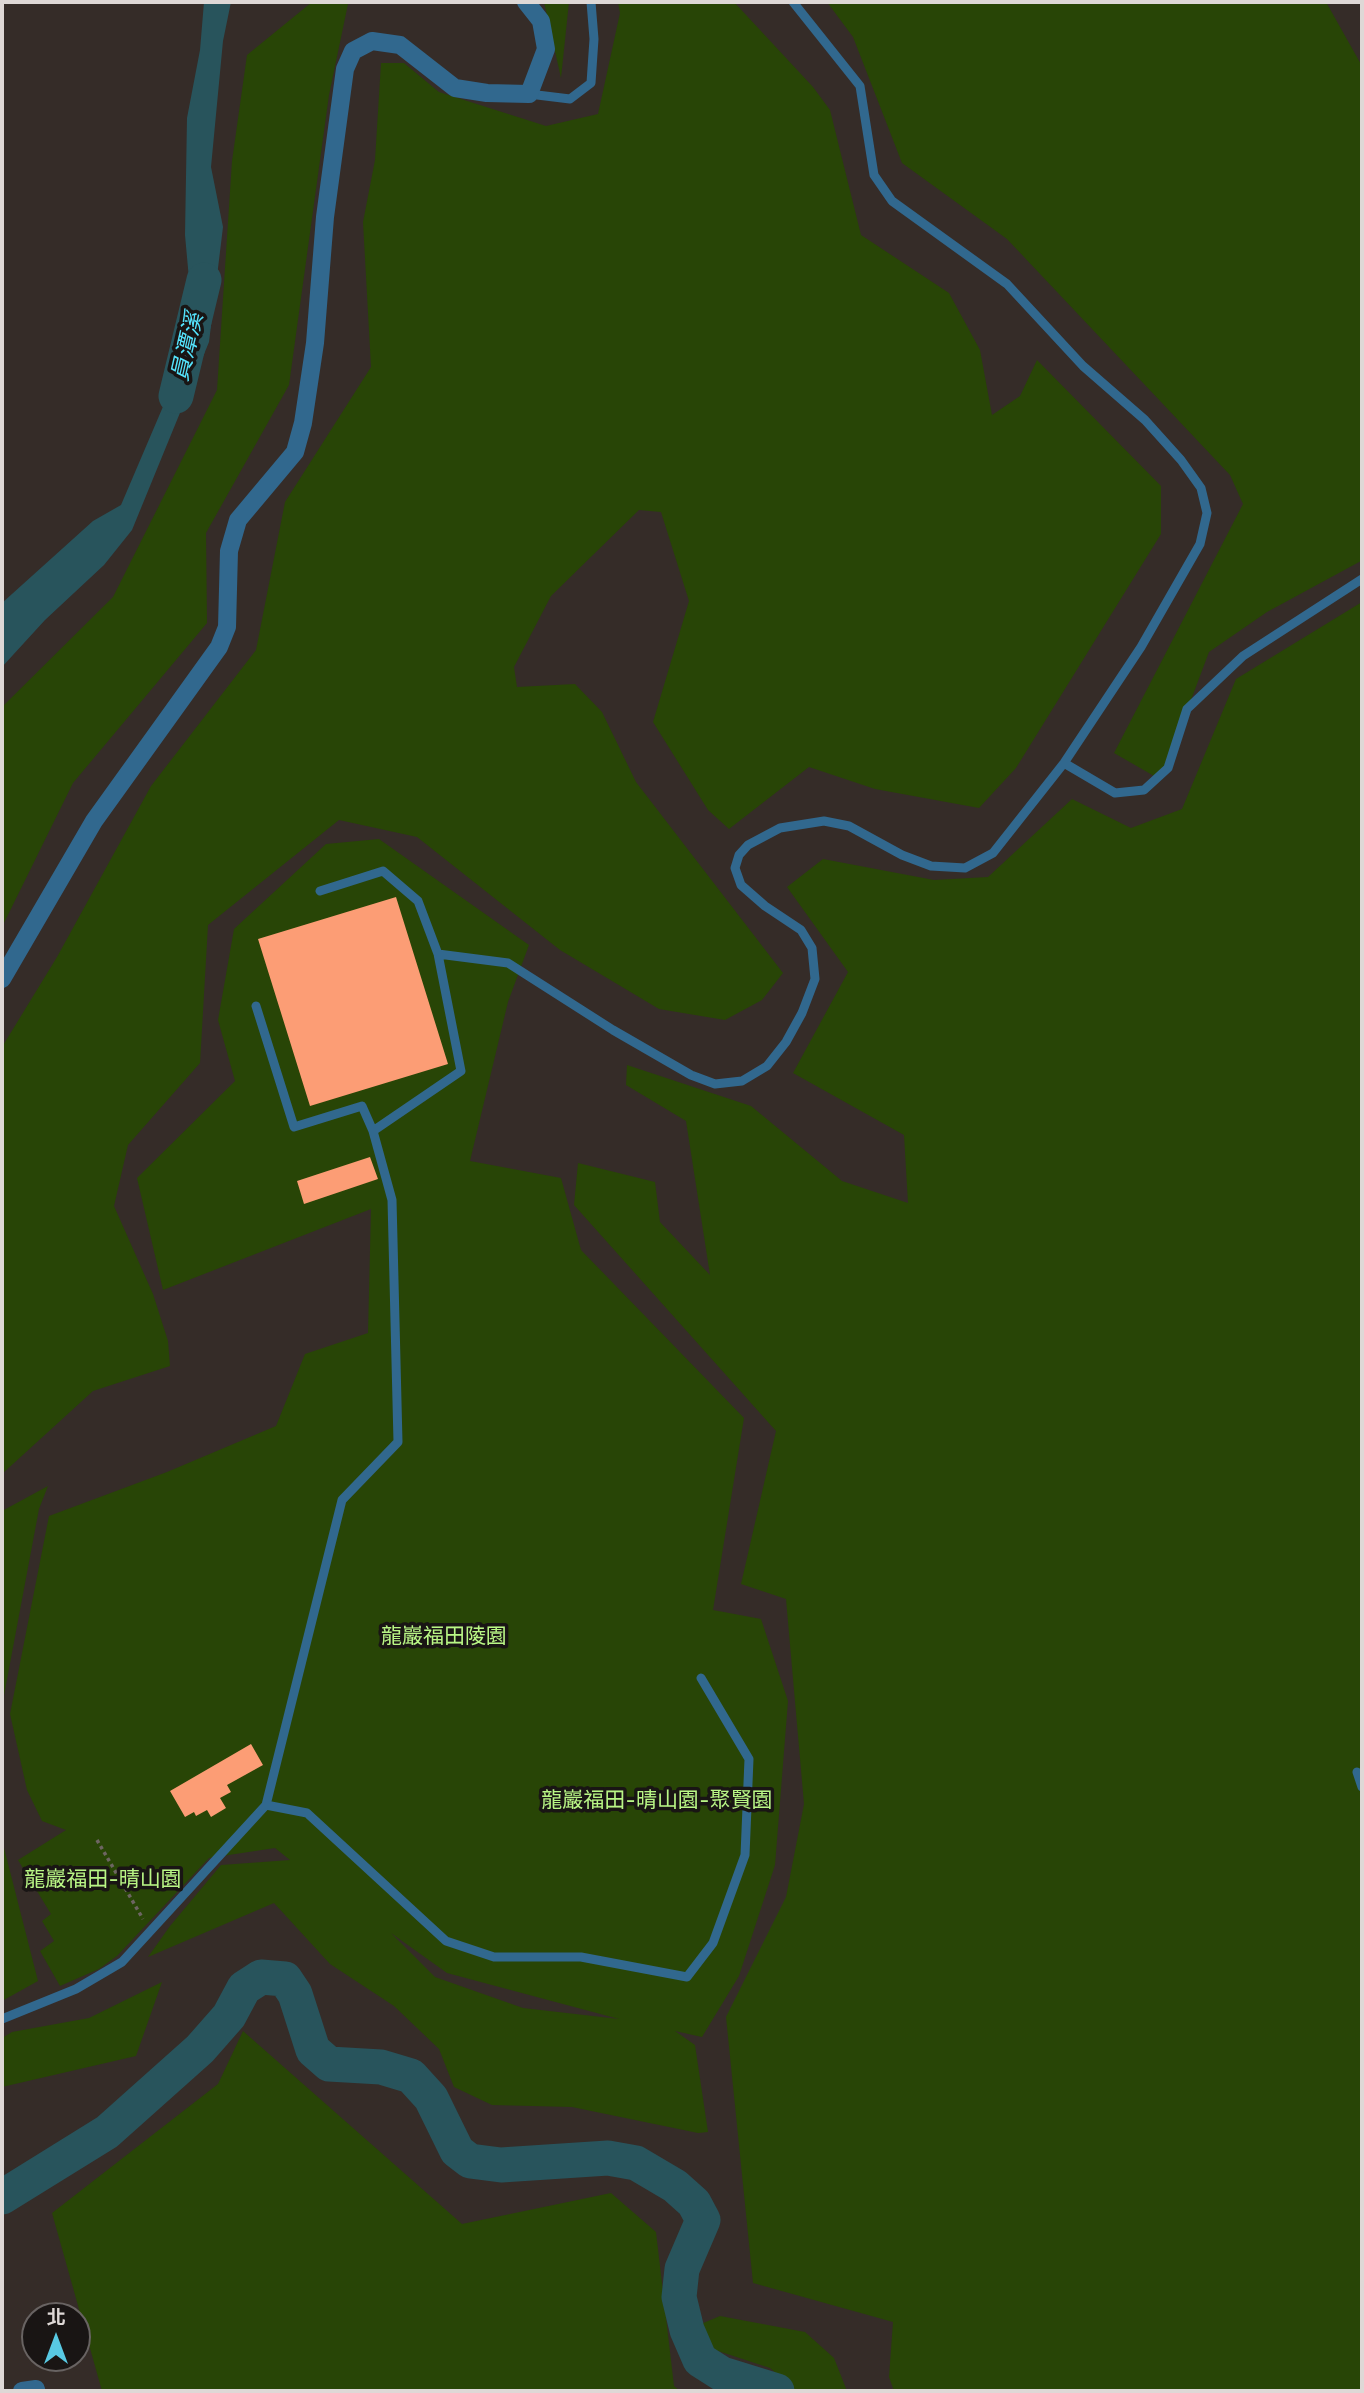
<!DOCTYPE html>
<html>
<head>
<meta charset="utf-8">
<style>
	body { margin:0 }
	#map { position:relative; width:1364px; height:2393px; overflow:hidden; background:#352c28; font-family:"Work Sans","Noto Sans TC",sans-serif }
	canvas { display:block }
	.frame { position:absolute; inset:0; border:4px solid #ded8d6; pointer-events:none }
	.north { position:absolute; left:21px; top:2302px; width:70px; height:70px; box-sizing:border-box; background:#191514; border:2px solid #686362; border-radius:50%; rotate:0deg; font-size:19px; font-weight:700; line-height:28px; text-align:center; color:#ded8d6 }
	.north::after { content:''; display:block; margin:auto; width:24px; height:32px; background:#58c9e3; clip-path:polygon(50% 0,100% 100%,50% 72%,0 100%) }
</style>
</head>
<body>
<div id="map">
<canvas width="1364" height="2393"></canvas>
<div class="frame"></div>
<div class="north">北</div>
</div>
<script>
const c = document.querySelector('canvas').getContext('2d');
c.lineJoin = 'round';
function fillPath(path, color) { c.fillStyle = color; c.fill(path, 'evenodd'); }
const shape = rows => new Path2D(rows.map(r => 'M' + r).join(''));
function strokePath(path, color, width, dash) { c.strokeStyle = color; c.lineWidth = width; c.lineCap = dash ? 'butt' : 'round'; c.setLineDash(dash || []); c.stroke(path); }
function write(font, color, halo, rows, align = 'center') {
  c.font = font + ' "Work Sans","Noto Sans TC",sans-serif'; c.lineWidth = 7; c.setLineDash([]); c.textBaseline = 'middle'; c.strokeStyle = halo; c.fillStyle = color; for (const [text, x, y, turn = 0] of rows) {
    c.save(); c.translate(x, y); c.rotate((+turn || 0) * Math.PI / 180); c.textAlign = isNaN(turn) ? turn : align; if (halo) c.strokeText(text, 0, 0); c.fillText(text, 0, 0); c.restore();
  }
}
const green = shape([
	[312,2,352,2,348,4,329,95,289,385,206,533,207,623,73,783,2,927,2,707,113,597,217,390,232,161,247,55],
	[544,2,569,2,561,78],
	[618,2,734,2,813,87,830,110,861,235,949,293,980,350,992,415,1020,396,1037,360,1161,486,1161,534,1016,768,979,808,875,789,809,767,729,829,708,810,653,722,689,601,661,512,639,510,551,596,514,667,517,687,575,684,602,712,636,782,783,973,762,1000,725,1020,659,1009,560,950,417,837,339,820,208,925,200,1063,128,1145,114,1206,153,1294,168,1341,170,1366,93,1391,2,1474,2,1047,57,957,151,786,256,650,285,502,371,367,363,222,375,160,381,63,404,63,439,92,546,126,598,114,620,13],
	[827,2,1326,2,1362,66,1361,561,1267,612,1209,652,1161,780,1114,753,1243,504,1230,475,1007,239,902,163,853,37],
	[1362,602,1362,2391,894,2391,889,2377,893,2322,753,2283,726,2017,786,1897,804,1804,786,1599,741,1584,776,1431,574,1205,578,1163,655,1182,660,1222,710,1275,686,1121,626,1085,627,1065,751,1106,842,1181,908,1203,904,1135,793,1073,848,972,787,887,823,859,934,880,988,877,1072,799,1131,828,1182,809,1236,679],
	[379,839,529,945,508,1002,470,1161,561,1178,581,1250,744,1418,713,1610,761,1619,788,1701,775,1865,739,1976,702,2037,675,2031,695,2045,708,2132,698,2133,572,2107,492,2105,454,2087,439,2049,394,2006,330,1964,274,1903,148,1957,170,1926,221,1865,290,1860,275,1848,209,1858,117,1956,99,1969,60,1986,40,1951,54,1941,42,1921,51,1914,18,1860,66,1830,42,1821,27,1790,10,1714,49,1516,167,1472,276,1426,305,1354,368,1333,371,1209,163,1290,137,1178,235,1081,218,1020,234,929,326,844],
	[391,1933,447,1973,619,2019,523,2008,435,1977],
	[48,1486,39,1509,2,1706,2,1511],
	[2,1840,38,1981,2,2001],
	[162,1982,136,2056,2,2087,2,2038,12,2032,89,2018],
	[243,2031,462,2224,611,2193,656,2232,674,2386,680,2391,102,2391,52,2213,218,2084],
	[720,2316,805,2332,834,2358,847,2391,797,2391,770,2368,703,2346,701,2324]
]);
const water = shape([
	[204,2,231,2,223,41,211,167,223,227,209,342,132,530,104,565,45,620,2,667,2,603,93,521,121,505,194,334,185,235,187,118,200,50]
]);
const river = shape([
	[176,396,204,280],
	[2,2197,107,2132,200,2049,229,2016,244,1988,261,1977,285,1979,295,1994,313,2050,329,2064,381,2067,411,2076,431,2098,457,2151,470,2161,501,2165,608,2158,636,2163,675,2186,694,2203,703,2220,682,2269,679,2297,687,2330,700,2360,722,2374,777,2391]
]);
const building = shape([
	[396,897,448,1064,310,1106,258,939],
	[370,1157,378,1179,304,1204,297,1181],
	[251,1744,263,1765,227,1785,231,1792,220,1798,226,1808,211,1817,207,1810,196,1816,194,1812,185,1817,170,1791]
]);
const path = shape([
	[97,1840,143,1919]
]);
const service = shape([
	[529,94,570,99,591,83,594,39,591,2],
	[1064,763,1115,793,1144,790,1168,768,1187,709,1243,656,1362,579],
	[438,954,508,963,613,1030,691,1075,715,1084,742,1081,767,1066,786,1042,802,1013,815,979,812,948,801,930,765,906,741,885,735,868,739,855,748,845,780,828,824,821,849,826,902,855,931,866,965,868,993,853,1064,763,1141,647,1200,544,1207,513,1201,488,1181,460,1145,420,1083,366,1007,284,892,201,874,175,860,86,793,2],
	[256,1006,294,1127,362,1106,373,1131],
	[1357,1772,1362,1787],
	[266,1805,307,1813,446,1941,494,1957,581,1957,687,1977,713,1943,745,1855,749,1759,701,1678],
	[2,2019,76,1989,122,1962,266,1805,342,1500,398,1442,392,1200,373,1131,461,1071,438,954,418,901,383,871,320,891]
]);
const minor = shape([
	[2,979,94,821,219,647,227,627,229,551,238,520,295,452,303,423,315,343,325,217,345,69,353,51,372,41,400,45,455,88,487,93,529,94,546,49,541,21,526,2],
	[22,2391,36,2389]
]);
const parkNames = [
	["龍巖福田陵園",444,1637],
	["龍巖福田-晴山園-聚賢園",657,1801],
	["龍巖福田-晴山園",103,1880]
];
const waterNames = [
	["員潭溪",188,347,-77]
];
fillPath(green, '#284506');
fillPath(water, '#28545c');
strokePath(river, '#28545c', 35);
fillPath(building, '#fc9d75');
strokePath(path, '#6d6562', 3.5, [3.5, 3.5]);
strokePath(service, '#31688e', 9);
strokePath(minor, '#31688e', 18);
write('21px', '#b9f686', '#191514', parkNames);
write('italic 23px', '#54e3fc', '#191514', waterNames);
</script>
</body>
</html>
